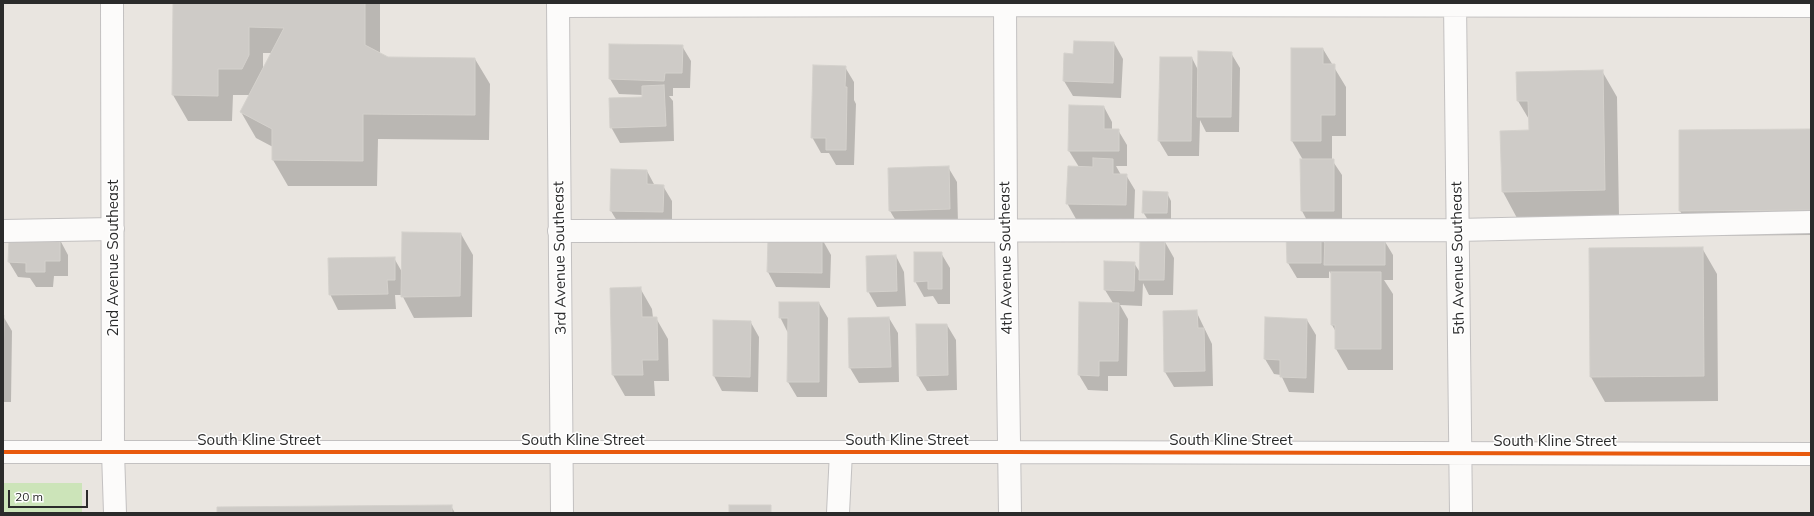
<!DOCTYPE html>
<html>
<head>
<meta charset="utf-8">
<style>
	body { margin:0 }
	#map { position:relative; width:1814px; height:516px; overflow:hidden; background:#e9e5e0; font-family:Mulish,sans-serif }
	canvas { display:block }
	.frame { position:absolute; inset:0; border:4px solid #2b2b2b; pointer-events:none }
	.scale { position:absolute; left:8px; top:490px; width:80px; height:18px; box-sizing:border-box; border:2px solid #2b2b2b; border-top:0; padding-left:5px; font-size:12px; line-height:14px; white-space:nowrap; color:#2b2b2b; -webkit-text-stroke:3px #fff; paint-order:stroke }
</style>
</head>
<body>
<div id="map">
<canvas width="1814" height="516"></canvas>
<div class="frame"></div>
<div class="scale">20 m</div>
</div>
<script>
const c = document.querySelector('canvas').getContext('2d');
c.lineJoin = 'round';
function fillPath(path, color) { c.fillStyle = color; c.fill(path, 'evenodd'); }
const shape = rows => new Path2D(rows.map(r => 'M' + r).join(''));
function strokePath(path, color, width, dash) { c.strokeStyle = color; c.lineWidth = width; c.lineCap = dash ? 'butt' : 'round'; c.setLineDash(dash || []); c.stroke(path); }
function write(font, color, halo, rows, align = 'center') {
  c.font = font + ' Mulish,sans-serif'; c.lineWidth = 3; c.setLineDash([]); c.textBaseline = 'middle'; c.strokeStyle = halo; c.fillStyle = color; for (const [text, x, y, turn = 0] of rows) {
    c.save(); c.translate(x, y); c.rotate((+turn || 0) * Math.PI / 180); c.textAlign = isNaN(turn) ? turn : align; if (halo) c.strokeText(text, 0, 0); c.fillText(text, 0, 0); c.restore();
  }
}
const green = shape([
	[3,483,82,483,82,513,3,513]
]);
const shadow = shape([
	[174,3,380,3,380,54,388,58,475,59,490,84,489,140,378,139,377,186,288,186,273,160,273,147,256,138,241,112,251,95,233,95,232,121,188,121,173,95],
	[263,53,272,53,263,70],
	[1114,43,1123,59,1121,98,1073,96,1064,81,1074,55],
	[610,45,682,46,691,61,690,88,673,88,673,96,669,96,673,101,674,141,620,143,611,127,643,98,643,95,619,94,610,79],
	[1323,49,1346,87,1346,136,1332,136,1332,160,1342,175,1342,226,1310,226,1302,211,1301,160,1303,160,1292,141],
	[1231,53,1240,68,1239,132,1206,132,1200,120,1199,156,1168,156,1159,141,1192,58,1198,70],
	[845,67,854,82,854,100,856,104,854,165,836,165,829,153,821,153,812,137],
	[1602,71,1617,97,1619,216,1517,218,1503,192,1501,132,1530,131,1530,121,1518,101],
	[1104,107,1112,122,1112,130,1118,130,1127,145,1127,166,1116,166,1121,175,1126,175,1135,190,1134,220,1076,219,1067,203,1079,167,1069,151],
	[1811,130,1811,235,1695,236,1680,211],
	[948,167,957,182,958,224,899,226,890,211],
	[647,171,655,186,663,186,672,201,672,227,620,226,611,211],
	[1167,193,1171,201,1171,220,1148,220,1143,212],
	[461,234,473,255,472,317,414,318,402,295,395,295,396,309,338,310,330,294,394,258,402,272],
	[1287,236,1320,236,1326,245,1384,240,1393,255,1393,280,1384,280,1393,294,1393,370,1348,370,1336,349,1336,332,1332,325,1332,275,1329,271,1329,278,1297,278,1288,263],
	[10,239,60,240,68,255,68,276,54,276,53,287,36,287,30,278,18,277,9,262],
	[768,239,822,239,831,255,830,288,776,287,768,272],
	[1165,242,1174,258,1173,295,1149,295,1143,283,1142,306,1120,305,1128,319,1127,376,1108,376,1108,391,1088,390,1079,375,1080,303,1113,303,1105,290,1134,263,1141,274],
	[1702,248,1717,274,1718,401,1605,402,1591,377],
	[941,253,950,268,950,304,938,304,933,296,924,297,915,281],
	[896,256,904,272,906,306,877,307,868,291],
	[640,288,652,309,653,318,656,318,668,339,669,381,654,381,655,396,625,396,613,375],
	[819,303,828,318,827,397,797,397,788,382,788,333,780,317],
	[1196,311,1212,344,1213,386,1174,387,1165,372],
	[3,316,12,331,11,402,3,402],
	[889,318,898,333,899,382,859,383,850,368],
	[1266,318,1307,320,1316,335,1314,393,1289,392,1281,375,1274,374,1265,359],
	[750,321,759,337,758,392,722,391,714,376],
	[947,325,956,340,957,390,927,391,918,376],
	[451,506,455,513,218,513]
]);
const building = shape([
	[173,3,365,3,365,45,388,57,475,58,475,115,363,114,363,161,272,160,272,129,240,112,284,28,249,27,249,55,242,69,218,69,218,96,172,95,173,3],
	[1074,41,1114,42,1113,83,1063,81,1064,53,1073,54,1074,41],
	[609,44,683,45,682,73,665,73,664,81,609,79,609,44],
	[1291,48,1323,48,1323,64,1335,64,1335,115,1321,115,1321,141,1291,141,1291,48],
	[1198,51,1232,52,1231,117,1197,117,1198,51],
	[1160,57,1192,57,1191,141,1158,141,1160,57],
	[813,65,846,66,845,87,847,87,846,150,826,150,826,138,811,138,813,65],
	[1603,70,1605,190,1502,192,1500,131,1529,130,1528,101,1517,101,1516,72,1603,70],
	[664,85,666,126,610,128,609,98,642,97,642,86,664,85],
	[1069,105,1104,106,1104,129,1119,129,1119,151,1068,151,1069,105],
	[1811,129,1811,210,1679,211,1679,130,1811,129],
	[1093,158,1113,159,1113,174,1127,174,1126,205,1066,204,1068,166,1093,167,1093,158],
	[1300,159,1334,159,1334,211,1301,211,1300,159],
	[949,166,950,209,889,211,888,168,949,166],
	[611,169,647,170,647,184,664,185,663,212,610,211,611,169],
	[1143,191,1168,192,1167,213,1142,213,1143,191],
	[402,232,461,233,460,296,401,297,402,232],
	[1286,235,1321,235,1321,263,1287,263,1286,235],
	[9,238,60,239,60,261,45,261,45,272,26,272,26,263,8,262,9,238],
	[768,238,822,238,822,273,767,272,768,238],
	[1325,238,1385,239,1385,265,1324,265,1325,238],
	[1140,241,1165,241,1164,280,1139,280,1140,241],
	[1703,247,1704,376,1590,377,1589,248,1703,247],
	[914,252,942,252,942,289,928,289,928,281,914,282,914,252],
	[896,255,897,291,867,292,866,256,896,255],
	[395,257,395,280,387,280,388,294,329,295,328,258,395,257],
	[1104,261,1135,262,1134,291,1104,290,1104,261],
	[1331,272,1381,272,1381,349,1335,349,1335,325,1331,325,1331,272],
	[641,287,642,317,657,317,658,360,642,360,643,375,612,375,610,288,641,287],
	[779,302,819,302,819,382,787,382,788,318,779,318,779,302],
	[1079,302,1119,303,1118,361,1099,361,1099,376,1078,375,1079,302],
	[1197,310,1198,328,1204,328,1205,371,1164,372,1163,311,1197,310],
	[3,315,4,315,3,367,3,315],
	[889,317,891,367,849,368,848,318,889,317],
	[1265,317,1307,319,1306,378,1280,377,1280,360,1264,359,1265,317],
	[713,320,751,321,750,377,713,376,713,320],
	[916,324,947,324,948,375,917,376,916,324],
	[452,505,452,513,217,513,217,507,452,505],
	[729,505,771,505,771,513,729,513,729,505]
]);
const minor = shape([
	[112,3,113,452,115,513],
	[558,3,562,513],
	[1005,3,1006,231,1010,513],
	[1455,3,1461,513],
	[558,6,1005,5,1811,6],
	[3,231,113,229],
	[559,231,1457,230,1811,222],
	[3,452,1009,452,1811,454],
	[838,513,841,452]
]);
const cycleway = shape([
	[3,452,1009,452,1811,454]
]);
const streetNames = [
	["2nd Avenue Southeast",113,258,-90],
	["3rd Avenue Southeast",560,258,-91],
	["4th Avenue Southeast",1006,258,-91],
	["5th Avenue Southeast",1458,258,-91],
	["South Kline Street",259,440],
	["South Kline Street",583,440],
	["South Kline Street",907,440],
	["South Kline Street",1231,440],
	["South Kline Street",1555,441]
];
fillPath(green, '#cce4b9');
fillPath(shadow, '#0003');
fillPath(building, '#cecbc7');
strokePath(building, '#d4d1cc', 1);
strokePath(minor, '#c3c1c1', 24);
strokePath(minor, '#fcfbfa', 22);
strokePath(cycleway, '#e8590c', 4);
write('15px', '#2b2b2b', '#fff', streetNames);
</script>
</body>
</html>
